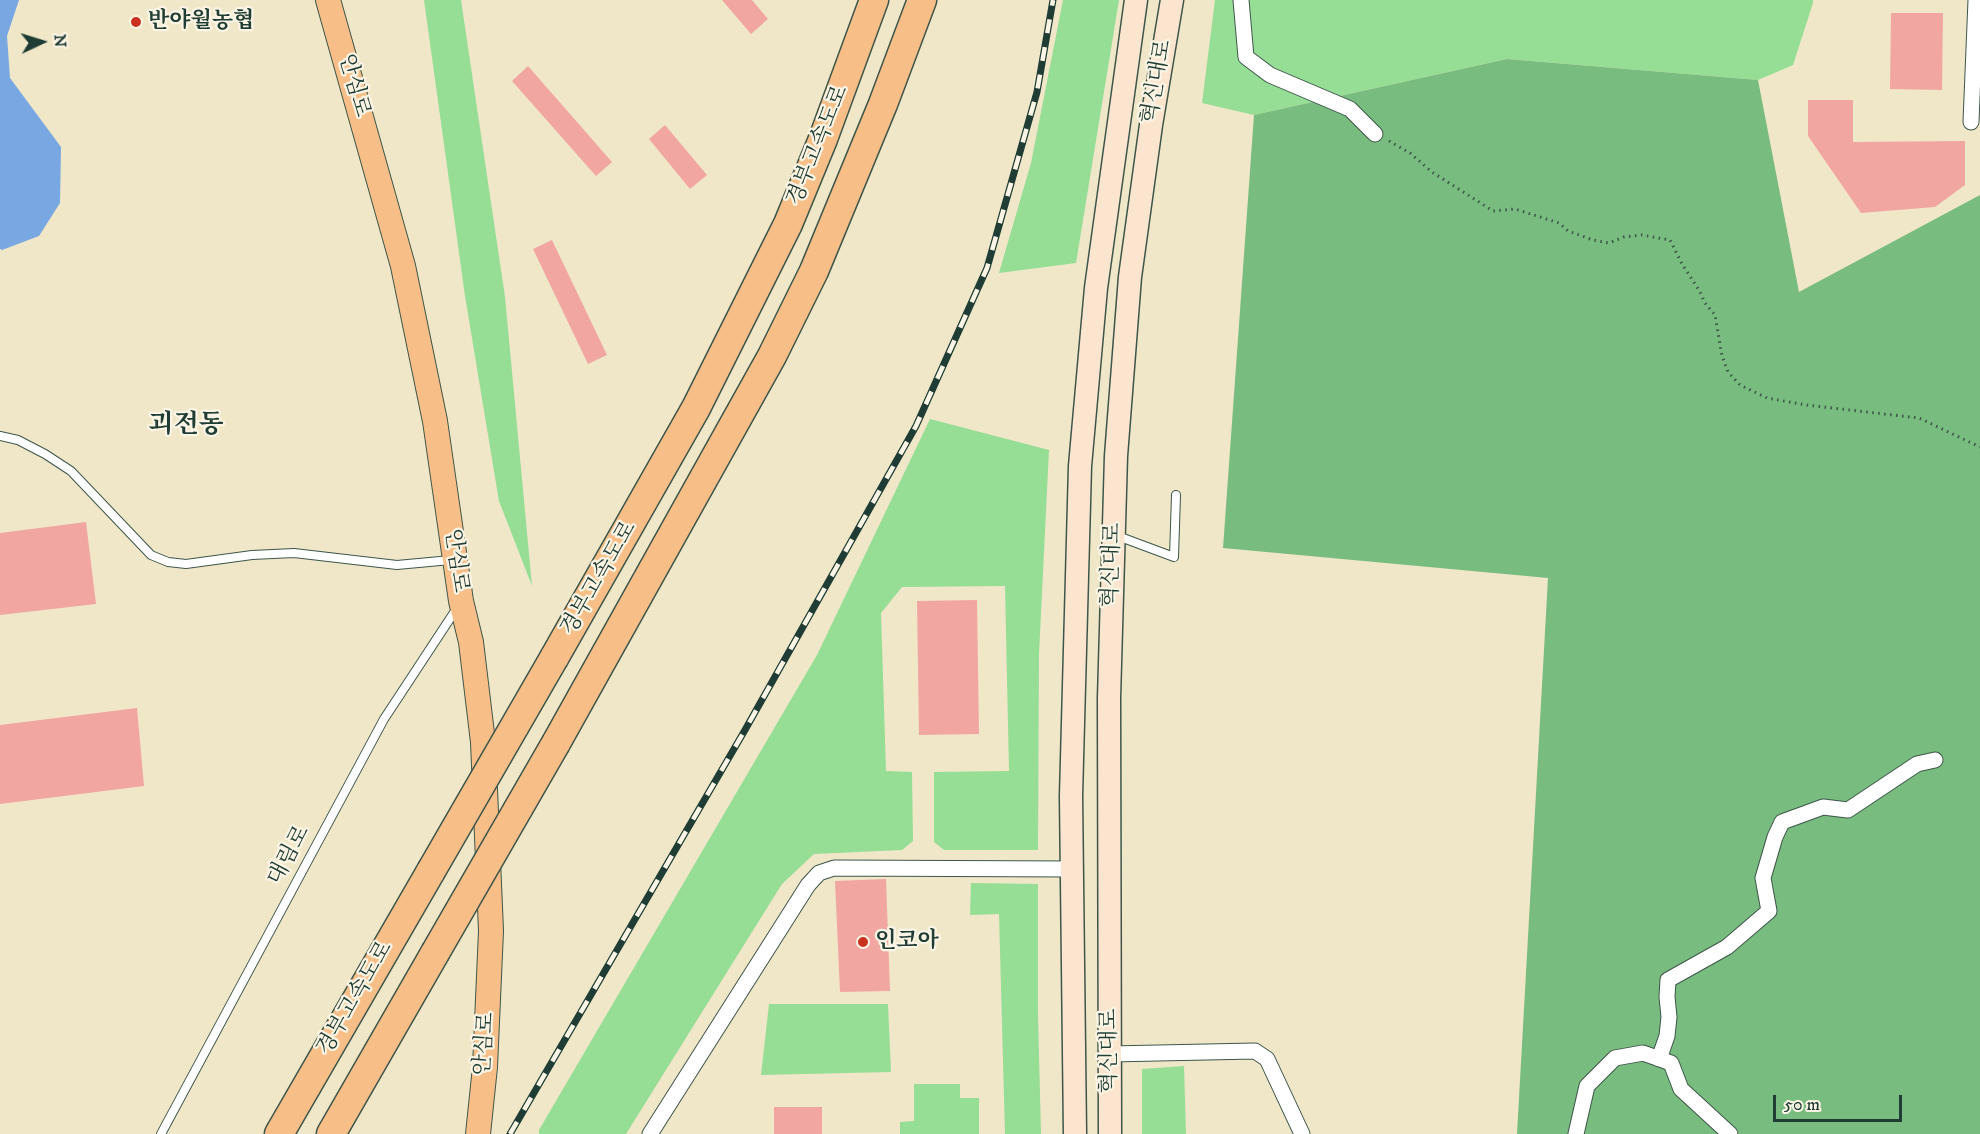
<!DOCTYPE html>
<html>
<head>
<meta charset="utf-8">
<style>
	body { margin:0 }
	#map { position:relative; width:1980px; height:1134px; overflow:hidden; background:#efe7c8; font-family:"IM FELL DW Pica",serif }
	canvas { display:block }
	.north { position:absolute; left:12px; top:12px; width:60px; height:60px; -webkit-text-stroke:4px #fcf5e5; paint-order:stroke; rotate:86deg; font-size:16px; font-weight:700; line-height:24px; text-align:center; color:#1f3d34 }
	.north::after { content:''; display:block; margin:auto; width:21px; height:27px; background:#1f3d34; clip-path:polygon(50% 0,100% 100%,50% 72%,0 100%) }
	.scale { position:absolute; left:1773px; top:1095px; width:129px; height:27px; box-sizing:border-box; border:3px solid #1f3d34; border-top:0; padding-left:8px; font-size:18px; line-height:21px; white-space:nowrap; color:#1f3d34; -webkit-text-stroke:4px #fcf5e5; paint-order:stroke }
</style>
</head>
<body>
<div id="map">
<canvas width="1980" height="1134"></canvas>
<div class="north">N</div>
<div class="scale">50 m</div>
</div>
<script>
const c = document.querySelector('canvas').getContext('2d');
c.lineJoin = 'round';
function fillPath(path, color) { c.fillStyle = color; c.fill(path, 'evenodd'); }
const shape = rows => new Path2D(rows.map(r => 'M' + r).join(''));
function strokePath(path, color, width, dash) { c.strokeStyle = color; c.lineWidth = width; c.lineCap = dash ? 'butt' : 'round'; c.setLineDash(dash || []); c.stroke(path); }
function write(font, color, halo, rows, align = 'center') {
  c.font = font + ' "IM FELL DW Pica","Noto Serif KR",serif'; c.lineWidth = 4.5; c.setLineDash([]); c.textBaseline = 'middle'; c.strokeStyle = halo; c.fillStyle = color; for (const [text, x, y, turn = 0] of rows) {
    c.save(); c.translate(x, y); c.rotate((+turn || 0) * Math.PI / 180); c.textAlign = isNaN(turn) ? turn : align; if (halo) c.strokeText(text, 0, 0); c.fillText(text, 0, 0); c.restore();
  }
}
const green = shape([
	[424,0,461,0,505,297,532,586,499,501,465,296],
	[1063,0,1119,0,1076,263,999,273,1031,163],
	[1215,0,1813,0,1813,3,1793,65,1758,80,1507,59,1254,115,1202,103],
	[930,419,1049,450,1039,654,1038,850,944,850,934,842,934,772,1009,771,1005,586,902,587,881,613,886,771,912,772,913,841,902,850,814,854,782,884,626,1134,539,1134,539,1130,817,655],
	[971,883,1038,884,1038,1015,1041,1134,1005,1134,999,914,970,915],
	[769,1004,888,1004,891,1072,761,1075],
	[1184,1066,1186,1134,1142,1134,1142,1069],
	[914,1084,960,1084,960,1098,979,1098,979,1134,900,1134,900,1122,914,1121]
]);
const forest = shape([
	[1507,59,1758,80,1799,292,1980,195,1980,1134,1517,1134,1548,578,1223,548,1254,115]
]);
const water = shape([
	[0,0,19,0,7,36,10,78,61,147,60,203,39,236,2,250,0,249]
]);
const building = shape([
	[722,0,752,0,768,19,751,34],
	[1891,13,1943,13,1942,90,1890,89],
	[528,66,612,162,596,176,512,81],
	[1808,100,1853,100,1853,142,1965,141,1965,185,1935,207,1861,213,1808,136],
	[665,125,707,175,690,189,649,139],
	[552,240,607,355,588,364,533,249],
	[86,522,96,604,0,615,0,533],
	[977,600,979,734,919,735,917,601],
	[137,708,144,786,0,804,0,725],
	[886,879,890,991,840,992,835,881],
	[774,1107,822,1107,822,1134,774,1134]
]);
const path = shape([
	[1389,141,1410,153,1432,172,1493,211,1515,209,1559,223,1568,231,1593,240,1609,243,1624,237,1642,235,1670,240,1682,264,1699,290,1705,303,1715,315,1722,356,1728,372,1740,385,1767,398,1806,405,1919,418,1980,447]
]);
const service = shape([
	[0,436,18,440,45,454,71,471,151,555,168,562,186,564,252,555,294,553,397,565,451,560],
	[1115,535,1174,557,1176,495],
	[161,1134,384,719,457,608]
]);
const minor = shape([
	[1241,0,1246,57,1270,75,1350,109,1375,134],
	[1971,122,1976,0],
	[1110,1054,1255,1051,1267,1059,1302,1134],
	[1659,1059,1667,1036,1669,1017,1667,997,1668,980,1727,947,1769,911,1763,878,1775,837,1782,822,1823,807,1848,810,1917,764,1935,760],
	[650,1134,808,885,819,873,834,868,1072,869],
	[1576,1134,1587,1086,1615,1058,1643,1053,1671,1063,1681,1089,1730,1134]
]);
const secondary = shape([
	[1075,1134,1071,796,1080,466,1096,288,1136,0],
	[1110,1134,1109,698,1116,456,1130,277,1151,125,1172,0]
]);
const primary = shape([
	[328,0,403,266,435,421,461,601,471,642,483,742,491,931,485,1067,478,1134]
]);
const motorway = shape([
	[554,658,696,408,788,224,823,139,874,0],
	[556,743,772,356,814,271,883,104,922,0],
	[279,1134,431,871],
	[331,1134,435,953]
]);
const rail = shape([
	[510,1134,745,730,916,426,987,268,1037,92,1053,0]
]);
const motorwayBridge = shape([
	[431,871,554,658],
	[435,953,556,743]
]);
const markers = [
	[136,22,6,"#c8321e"],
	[863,942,6,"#c8321e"]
];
const poiNames = [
	["반야월농협",148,22],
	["인코아",875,942]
];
const streetNames = [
	["혁신대로",1158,82,-80],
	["안심로",353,86,74],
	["경부고속도로",819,146,-68],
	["안심로",455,561,82],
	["혁신대로",1113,565,-88],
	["경부고속도로",600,579,-60],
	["대림로",290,856,-62],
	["경부고속도로",356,999,-60],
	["안심로",486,1044,-86],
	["혁신대로",1110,1051,-90]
];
const quarterNames = [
	["괴전동",186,427]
];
fillPath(green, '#96dd96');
fillPath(forest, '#78bc7f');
fillPath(water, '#79a7e2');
fillPath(building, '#f2a6a2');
strokePath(service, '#3e564a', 10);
strokePath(minor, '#3e564a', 17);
strokePath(secondary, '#3e564a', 25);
strokePath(primary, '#3e564a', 26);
strokePath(motorway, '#3e564a', 31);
strokePath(path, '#3e564a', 3, [1.5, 4.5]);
strokePath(service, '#fff', 8);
strokePath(minor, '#fff', 15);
strokePath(secondary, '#fce5cf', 22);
strokePath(primary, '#f7be87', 24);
strokePath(motorway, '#f7be87', 28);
strokePath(rail, '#1f3d34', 7);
strokePath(rail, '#fcf5e5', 4.5, [14]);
strokePath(motorwayBridge, '#3e564a', 31, []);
strokePath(motorwayBridge, '#f7be87', 28);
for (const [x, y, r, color] of markers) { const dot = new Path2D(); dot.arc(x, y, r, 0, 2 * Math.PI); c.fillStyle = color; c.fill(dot); strokePath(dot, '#fcf5e5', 2); }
write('bold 22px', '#1f3d34', '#fcf5e5', poiNames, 'left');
write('22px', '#1f3d34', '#fcf5e5', streetNames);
write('bold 26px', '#1f3d34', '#fcf5e5', quarterNames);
</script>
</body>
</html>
